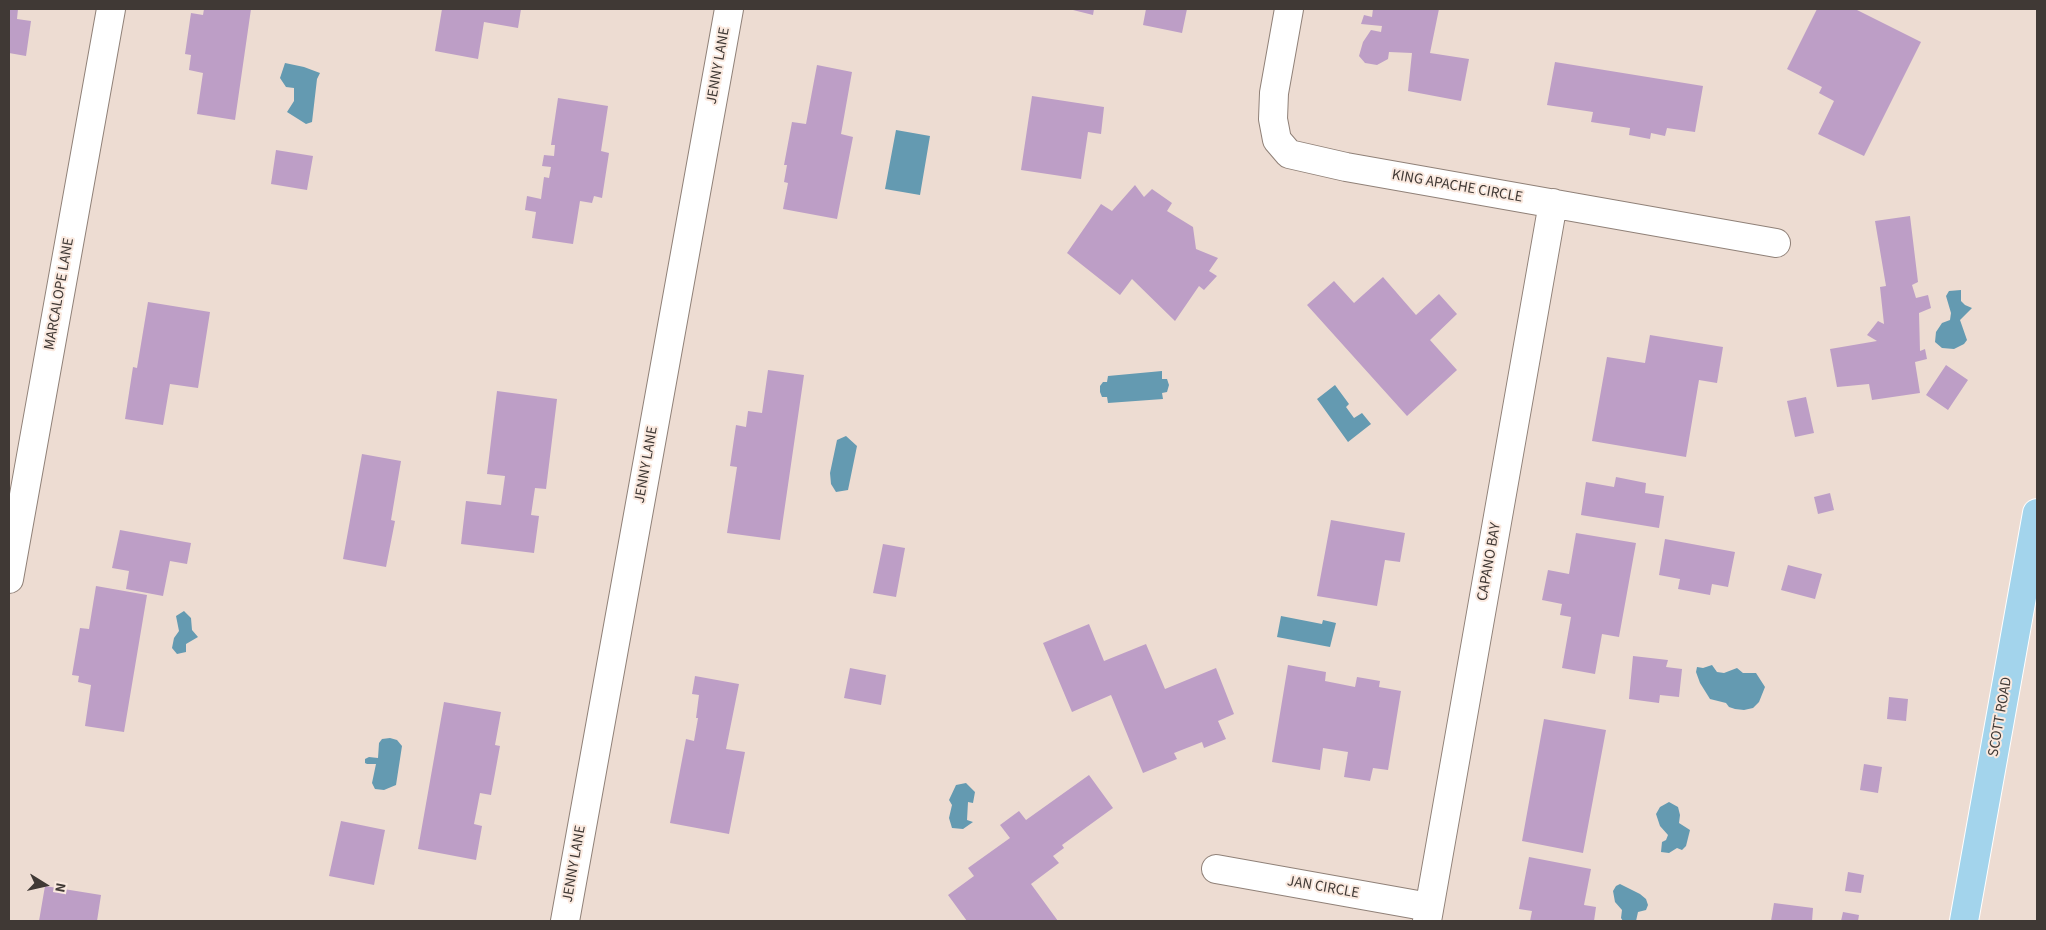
<!DOCTYPE html>
<html>
<head>
<meta charset="utf-8">
<style>
	body { margin:0 }
	#map { position:relative; width:2046px; height:930px; overflow:hidden; background:#eddcd2; font-family:"Source Sans 3",sans-serif }
	canvas { display:block }
	.frame { position:absolute; inset:0; border:10px solid #403935; pointer-events:none }
	.north { position:absolute; left:20px; top:860px; width:50px; height:50px; -webkit-text-stroke:4px #fae9df; paint-order:stroke; rotate:100deg; font-size:14px; font-weight:700; line-height:20px; text-align:center; color:#403935 }
	.north::after { content:''; display:block; margin:auto; width:18px; height:22px; background:#403935; clip-path:polygon(50% 0,100% 100%,50% 72%,0 100%) }
</style>
</head>
<body>
<div id="map">
<canvas width="2046" height="930"></canvas>
<div class="frame"></div>
<div class="north">N</div>
</div>
<script>
const c = document.querySelector('canvas').getContext('2d');
c.lineJoin = 'round';
function fillPath(path, color) { c.fillStyle = color; c.fill(path, 'evenodd'); }
const shape = rows => new Path2D(rows.map(r => 'M' + r).join(''));
function strokePath(path, color, width, dash) { c.strokeStyle = color; c.lineWidth = width; c.lineCap = dash ? 'butt' : 'round'; c.setLineDash(dash || []); c.stroke(path); }
function write(font, color, halo, rows, align = 'center') {
  c.font = font + ' "Source Sans 3",sans-serif'; c.lineWidth = 4; c.setLineDash([]); c.textBaseline = 'middle'; c.strokeStyle = halo; c.fillStyle = color; for (const [text, x, y, turn = 0] of rows) {
    c.save(); c.translate(x, y); c.rotate((+turn || 0) * Math.PI / 180); c.textAlign = isNaN(turn) ? turn : align; if (halo) c.strokeText(text, 0, 0); c.fillText(text, 0, 0); c.restore();
  }
}
const water = shape([
	[285,63,304,67,320,73,317,79,312,122,306,124,287,112,294,101,294,88,286,87,280,78],
	[896,130,930,136,920,195,885,189],
	[1961,290,1961,301,1965,305,1972,308,1960,320,1967,340,1964,344,1954,349,1942,348,1935,342,1936,332,1942,323,1950,320,1951,313,1946,296,1949,291],
	[1162,371,1162,379,1167,379,1169,385,1167,392,1162,393,1163,399,1108,403,1107,397,1102,397,1100,392,1100,386,1103,382,1107,382,1108,376],
	[1335,385,1349,404,1346,407,1354,418,1362,413,1371,424,1348,442,1317,399],
	[846,436,857,446,848,490,836,492,831,484,830,473,837,440],
	[184,611,191,618,192,630,198,637,186,644,186,652,177,654,172,648,174,638,179,631,176,616],
	[1281,616,1322,624,1323,620,1336,623,1330,647,1277,637],
	[1712,665,1717,672,1724,673,1737,668,1743,673,1756,673,1765,687,1759,702,1753,708,1744,710,1735,709,1729,707,1726,703,1710,699,1700,683,1696,672,1697,667,1703,668],
	[390,738,397,740,402,746,396,785,384,790,375,789,372,783,376,764,367,764,365,763,365,759,369,757,378,758,379,743,382,739],
	[966,783,975,792,973,803,968,802,967,820,973,822,963,829,952,828,949,818,952,805,949,800,956,785],
	[1669,802,1678,807,1680,815,1679,823,1690,830,1686,846,1682,850,1677,848,1669,853,1661,852,1662,842,1666,840,1668,835,1660,826,1656,814,1660,807],
	[1620,884,1640,894,1646,899,1648,905,1646,910,1638,912,1636,921,1623,921,1621,918,1622,910,1615,902,1613,891,1616,886]
]);
const building = shape([
	[9,9,18,9,17,19,31,21,26,56,9,53],
	[204,9,251,9,235,120,197,114,203,73,189,70,191,55,185,54,191,13,203,15],
	[442,9,521,9,518,28,484,22,478,59,435,51],
	[1069,9,1094,9,1093,15],
	[1146,9,1187,9,1182,33,1143,25],
	[1373,9,1439,9,1430,53,1469,59,1461,101,1408,91,1412,53,1389,52,1388,59,1377,65,1365,63,1359,56,1363,42,1371,30,1381,32,1382,26,1361,24,1364,15,1372,17],
	[1817,9,1855,9,1921,42,1864,156,1818,134,1834,101,1819,93,1822,87,1787,69],
	[1555,62,1703,86,1695,132,1667,128,1665,136,1651,133,1650,139,1629,135,1630,128,1591,122,1593,112,1547,105],
	[817,65,852,72,841,134,853,137,837,219,783,209,788,183,784,182,787,165,784,165,792,122,806,124],
	[1032,96,1104,107,1101,134,1088,132,1081,179,1021,170],
	[558,98,608,106,601,151,609,153,602,198,594,196,592,203,580,201,573,244,532,238,536,212,525,210,527,196,541,199,544,177,549,178,551,167,542,166,544,155,554,156,555,145,551,145],
	[276,150,313,156,307,190,271,184],
	[1135,185,1144,197,1152,189,1172,203,1167,211,1193,227,1196,249,1218,258,1209,271,1217,276,1204,290,1199,286,1175,321,1132,279,1120,295,1067,253,1101,204,1112,211],
	[1910,216,1918,282,1912,285,1916,298,1928,295,1931,308,1919,313,1920,351,1925,349,1927,359,1915,362,1920,393,1872,400,1869,384,1837,387,1830,349,1877,341,1867,335,1878,321,1884,324,1880,287,1886,286,1875,221],
	[1383,277,1416,315,1439,294,1457,314,1430,340,1457,370,1407,416,1307,305,1334,281,1354,303],
	[148,302,210,312,198,388,170,384,163,425,125,419,133,367,137,368],
	[1650,335,1723,347,1717,383,1699,380,1686,457,1592,441,1607,357,1645,363],
	[1946,365,1968,380,1948,410,1926,395],
	[768,370,804,375,780,540,727,533,737,467,730,466,736,425,746,427,748,411,762,413],
	[497,391,557,399,546,489,535,488,531,515,539,516,534,553,461,544,466,501,501,505,505,476,487,474],
	[1806,397,1814,433,1795,437,1787,401],
	[362,454,401,461,391,520,395,521,386,567,343,559],
	[1616,477,1646,483,1645,493,1664,496,1659,528,1581,515,1586,482,1614,487],
	[1830,493,1834,510,1818,514,1814,497],
	[1331,520,1405,533,1400,562,1385,560,1377,606,1317,596],
	[120,530,191,543,187,564,170,561,163,596,126,589,129,571,112,568],
	[1576,533,1636,543,1619,637,1602,634,1595,674,1562,668,1571,617,1560,615,1562,604,1542,600,1548,570,1569,574],
	[1665,539,1735,552,1728,587,1712,584,1710,595,1678,589,1680,579,1659,575],
	[883,544,905,548,896,597,873,593],
	[1788,565,1822,574,1815,599,1781,590],
	[96,586,147,595,124,732,85,726,91,685,78,682,79,676,72,675,80,628,89,629],
	[1089,624,1104,661,1146,644,1165,689,1216,668,1234,714,1218,721,1226,739,1204,748,1202,742,1174,753,1177,759,1143,773,1111,695,1072,712,1043,643],
	[1633,656,1668,660,1666,667,1682,669,1679,697,1660,695,1659,703,1629,699],
	[1288,665,1326,672,1325,681,1355,687,1357,677,1380,681,1379,687,1401,691,1388,770,1373,768,1370,781,1344,777,1348,752,1323,748,1320,770,1272,762],
	[850,668,886,675,881,705,844,698],
	[695,676,739,684,726,749,745,752,729,834,670,823,686,739,694,741,698,718,696,718,699,695,692,694],
	[1889,697,1908,699,1906,721,1887,719],
	[444,702,501,712,495,745,500,746,491,795,480,793,474,824,482,826,476,860,418,849],
	[1544,719,1606,730,1583,853,1522,841],
	[1864,764,1882,767,1878,793,1860,790],
	[1089,775,1113,808,1062,845,1064,848,1053,856,1059,863,1031,884,1058,921,967,921,948,895,974,876,968,868,1010,838,1000,825,1019,811,1026,820],
	[341,821,385,830,374,885,329,876],
	[1529,857,1591,869,1584,905,1596,907,1594,921,1530,921,1532,911,1519,909],
	[1848,872,1864,875,1861,893,1845,891],
	[45,886,101,895,97,921,39,921],
	[1774,903,1813,908,1812,921,1771,921],
	[1843,912,1859,915,1858,921,1841,921]
]);
const street = shape([
	[1289,9,1274,93,1273,119,1277,140,1289,154,1346,167,1776,243],
	[9,579,111,9],
	[1216,869,1429,907],
	[565,921,729,9],
	[1427,921,1553,203]
]);
const primary = shape([
	[1964,921,2037,513]
]);
const streetNames = [
	["JENNY LANE",719,66,-80],
	["KING APACHE CIRCLE",1457,187,10],
	["MARCALOPE LANE",60,294,-80],
	["JENNY LANE",647,465,-80],
	["CAPANO BAY",1490,562,-80],
	["SCOTT ROAD",2001,717,-80],
	["JENNY LANE",575,864,-80],
	["JAN CIRCLE",1323,888,10]
];
fillPath(water, '#649ab1');
fillPath(building, '#bd9ec6');
strokePath(street, '#908178', 30);
strokePath(primary, '#fff', 30);
strokePath(street, '#fff', 28);
strokePath(primary, '#a3d4ec', 28);
write('15px', '#403935', '#fae9df', streetNames);
</script>
</body>
</html>
